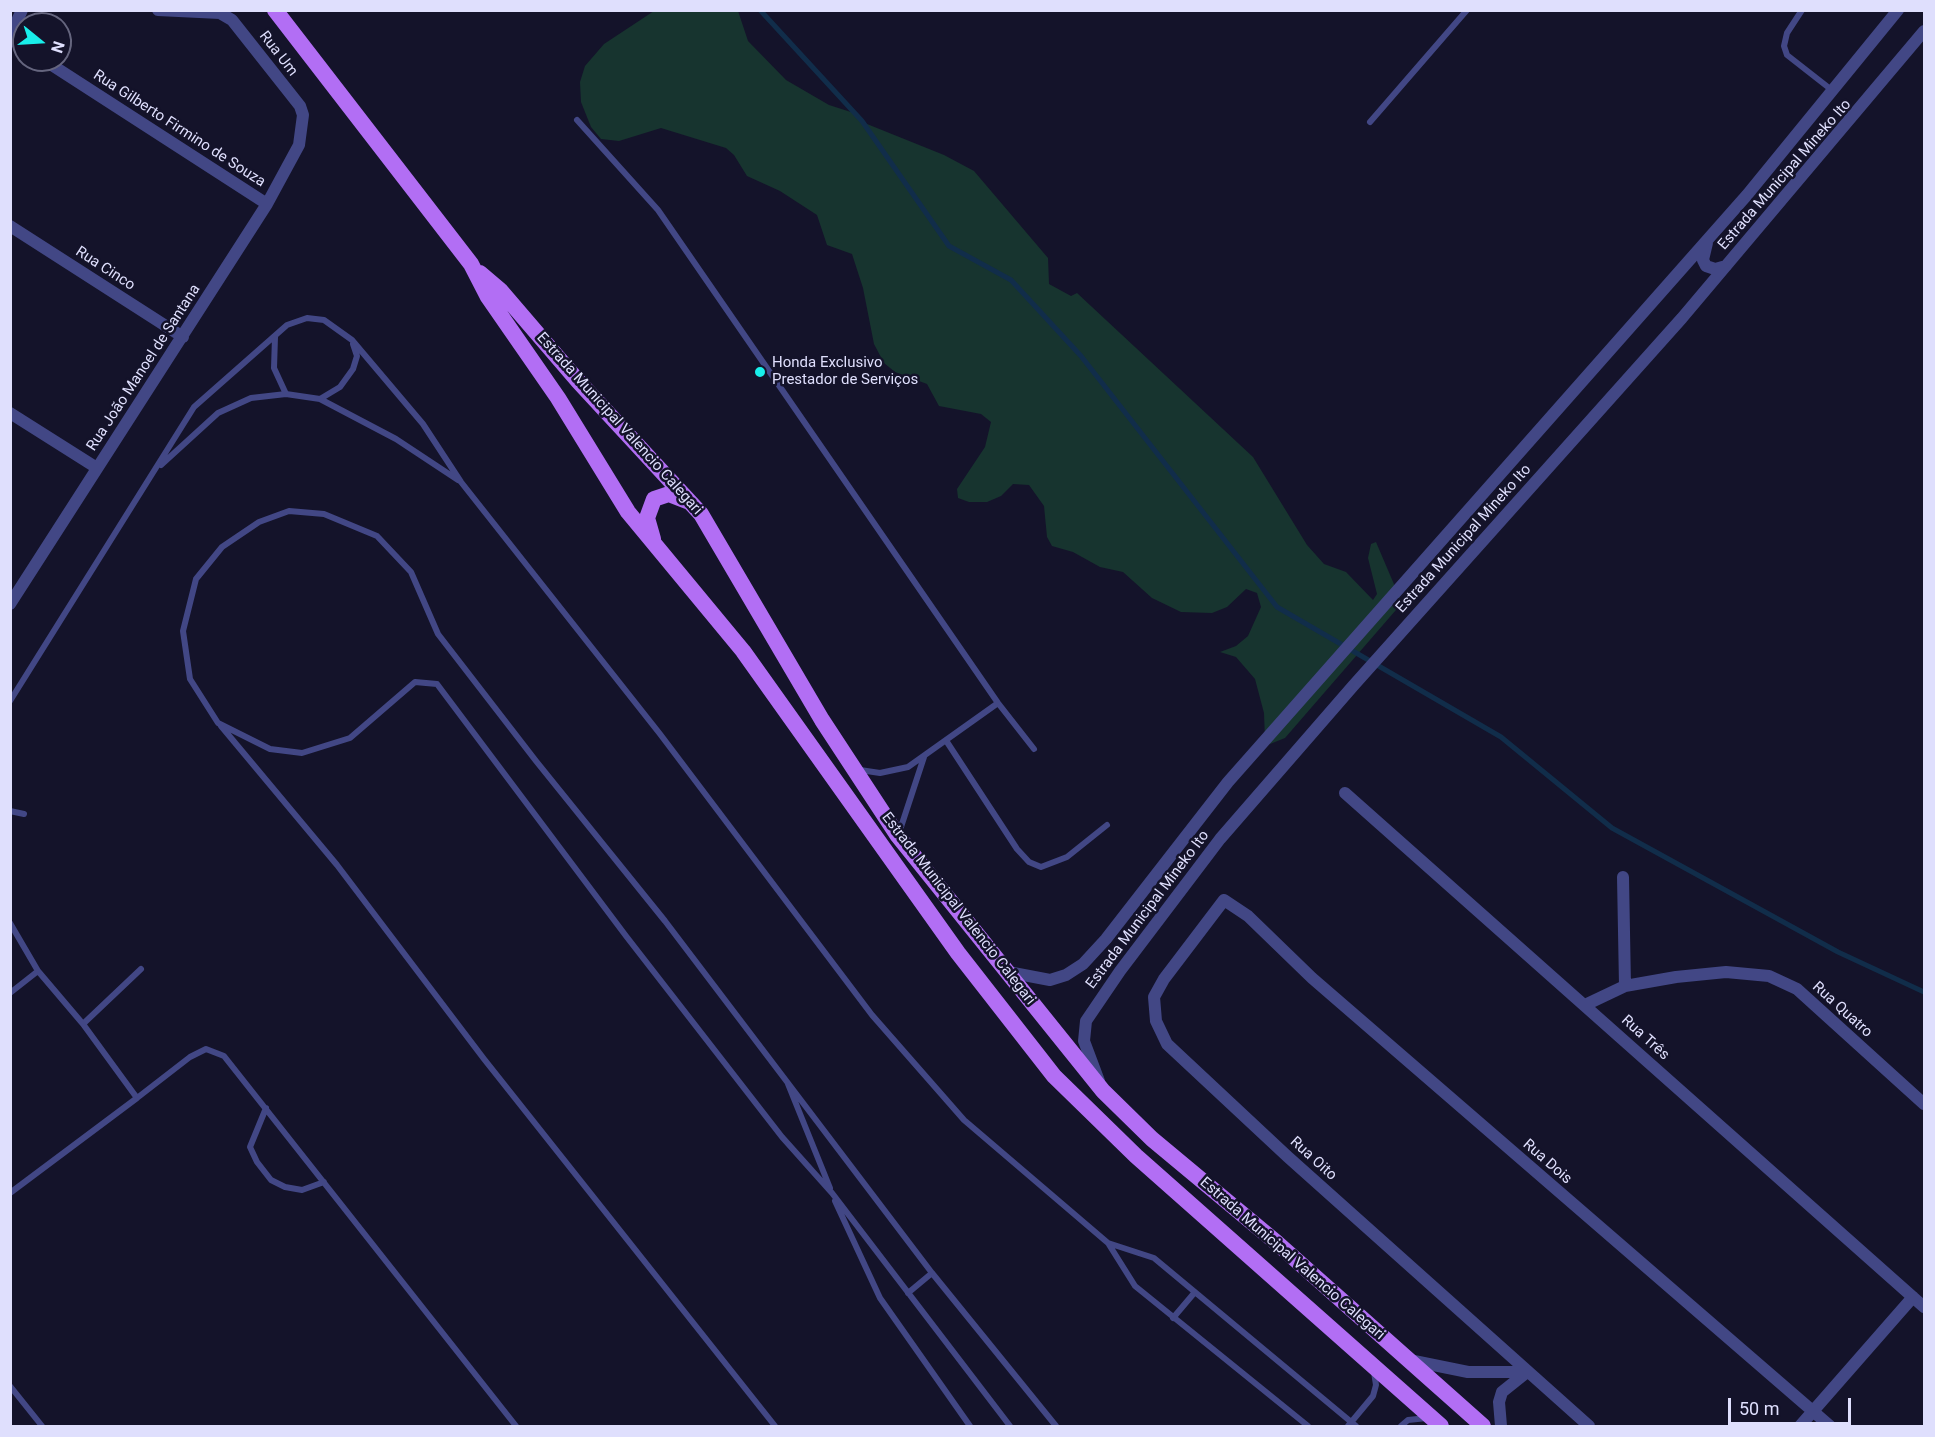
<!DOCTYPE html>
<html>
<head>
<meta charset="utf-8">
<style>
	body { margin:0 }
	#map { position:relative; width:1935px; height:1437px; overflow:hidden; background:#14132a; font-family:Roboto,sans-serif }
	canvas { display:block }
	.frame { position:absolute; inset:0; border:12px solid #dfdffd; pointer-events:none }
	.north { position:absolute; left:12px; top:12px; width:60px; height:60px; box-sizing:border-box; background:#14132a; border:2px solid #65657e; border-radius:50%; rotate:108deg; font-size:16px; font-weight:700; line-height:24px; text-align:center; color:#dfdffd }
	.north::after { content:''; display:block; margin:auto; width:21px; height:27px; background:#19eeea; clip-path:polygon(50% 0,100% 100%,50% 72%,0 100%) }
	.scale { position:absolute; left:1728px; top:1398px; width:123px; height:27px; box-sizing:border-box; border:3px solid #dfdffd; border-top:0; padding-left:8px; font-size:18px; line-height:21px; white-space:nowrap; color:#dfdffd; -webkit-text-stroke:4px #14132a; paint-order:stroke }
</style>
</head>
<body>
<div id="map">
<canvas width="1935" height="1437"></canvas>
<div class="frame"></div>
<div class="north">N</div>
<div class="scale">50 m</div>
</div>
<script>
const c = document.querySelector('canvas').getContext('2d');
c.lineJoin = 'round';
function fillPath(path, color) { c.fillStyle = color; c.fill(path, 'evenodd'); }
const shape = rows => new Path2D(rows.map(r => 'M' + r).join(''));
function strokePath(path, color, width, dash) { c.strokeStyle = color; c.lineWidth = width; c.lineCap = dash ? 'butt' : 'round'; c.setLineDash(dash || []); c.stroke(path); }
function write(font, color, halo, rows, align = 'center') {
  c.font = font + ' Roboto,sans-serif'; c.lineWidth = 5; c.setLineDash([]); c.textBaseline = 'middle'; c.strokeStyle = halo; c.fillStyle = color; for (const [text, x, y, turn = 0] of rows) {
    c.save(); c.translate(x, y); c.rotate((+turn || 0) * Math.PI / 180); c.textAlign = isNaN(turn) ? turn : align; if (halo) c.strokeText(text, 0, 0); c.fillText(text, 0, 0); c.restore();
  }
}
const green = shape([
	[654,11,738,11,748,41,786,80,829,105,854,113,862,122,944,155,974,171,1048,258,1049,284,1071,296,1077,293,1253,457,1307,545,1324,564,1346,572,1373,600,1377,594,1368,558,1371,544,1376,542,1402,603,1285,738,1270,744,1265,739,1264,713,1255,679,1236,657,1220,652,1236,646,1248,636,1261,607,1257,593,1246,589,1227,607,1212,613,1181,612,1152,598,1123,572,1100,567,1073,552,1052,546,1047,537,1044,506,1029,485,1013,484,1001,496,987,502,969,502,958,498,957,489,985,447,991,422,981,414,939,406,927,384,895,372,884,363,874,344,863,288,852,254,827,245,817,215,780,191,747,176,734,155,726,148,661,128,619,141,601,139,591,127,581,102,580,82,585,66,604,44]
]);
const stream = shape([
	[760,10,862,121,949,246,1011,280,1081,356,1277,607,1501,737,1612,828,1838,952,1924,992]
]);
const service = shape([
	[1802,10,1787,33,1784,46,1787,55,1833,91],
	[577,120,658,210,998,703,1034,749],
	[1370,122,1467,10],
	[275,337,274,368,286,394],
	[320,399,340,387,353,369,357,356,353,344],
	[161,465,218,413,251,398,286,394,320,399,396,439,458,480],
	[10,701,194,407,287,325,307,318,324,320,352,340,423,424,461,482,660,734,872,1015,964,1120,1108,1243,1135,1286,1308,1426],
	[221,726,337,865,484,1059,775,1426],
	[947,742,1017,849,1029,862,1041,867,1067,857,1107,825],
	[860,770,880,773,908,767,998,703],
	[10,811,24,814],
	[899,833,924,757],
	[10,923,38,971,83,1024,137,1098,10,1193],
	[10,993,38,971],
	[83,1024,141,969],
	[788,1084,830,1188],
	[137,1098,190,1057,206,1049,224,1056,516,1426],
	[266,1108,250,1147,257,1162,271,1180,285,1187,302,1190,324,1182],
	[835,1201,880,1298,970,1426],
	[1108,1243,1154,1258,1356,1426],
	[908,1293,932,1273],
	[1173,1318,1195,1292],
	[10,1386,42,1426],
	[1010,1426,832,1193,782,1137,626,936,437,684,415,682,350,738,302,753,270,749,218,723,190,679,183,631,196,579,222,547,259,522,289,511,324,514,377,536,411,572,438,634,536,761,665,921,932,1273,1056,1426],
	[1348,1426,1373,1396,1376,1385,1374,1372],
	[1401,1426,1408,1420,1427,1418]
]);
const minor = shape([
	[10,36,22,10],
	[10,39,24,47],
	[44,60,267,204],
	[10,226,183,337],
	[10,413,97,468],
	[10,604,267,204,299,145,303,115,300,106,232,20,220,13,158,10],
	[1345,793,1924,1307],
	[1623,877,1625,986],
	[1585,1005,1625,986,1676,977,1726,972,1769,976,1797,989,1924,1104],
	[1409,1360,1468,1372,1527,1372],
	[1501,1426,1499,1402,1502,1392,1527,1372],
	[1589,1426,1288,1157,1167,1044,1156,1021,1154,997,1164,979,1224,900,1248,916,1312,978,1830,1426],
	[1800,1426,1913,1297]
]);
const tertiary = shape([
	[1707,243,1703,260,1706,266,1715,269,1726,266],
	[1008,972,1050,980,1066,975,1083,964,1106,939,1228,782,1747,195,1898,10],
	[1099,1081,1084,1041,1086,1021,1120,971,1220,839,1353,686,1682,318,1924,31]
]);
const primary = shape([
	[275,10,471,264,488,297,558,398,628,512,743,651,958,953,1054,1076,1136,1156,1441,1426],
	[480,273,500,290,578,381,701,514,822,720,898,836,1103,1091,1152,1139,1277,1243,1483,1426],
	[653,539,647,518,654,499,669,494,687,501]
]);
const markers = [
	[760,372,6,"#19eeea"]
];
const streetNames = [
	["Rua Um",278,54,52],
	["Rua Gilberto Firmino de Souza",179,129,33],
	["Estrada Municipal Mineko Ito",1785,175,-49],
	["Rua Cinco",105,269,33],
	["Rua João Manoel de Santana",144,368,-57],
	["Estrada Municipal Valencio Calegari",619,424,48],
	["Estrada Municipal Mineko Ito",1464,539,-48],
	["Estrada Municipal Valencio Calegari",958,909,52],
	["Estrada Municipal Mineko Ito",1148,910,-53],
	["Rua Quatro",1842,1010,42],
	["Rua Três",1645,1038,42],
	["Rua Oito",1313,1159,42],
	["Rua Dois",1547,1162,41],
	["Estrada Municipal Valencio Calegari",1292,1259,41]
];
const poiNames = [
	["Honda Exclusivo",772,363],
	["Prestador de Serviços",772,380]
];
fillPath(green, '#17342f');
strokePath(stream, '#112d4a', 5);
strokePath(service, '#424785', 6);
strokePath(minor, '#424785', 12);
strokePath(tertiary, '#424785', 12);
strokePath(primary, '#b26ef4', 16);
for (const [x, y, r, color] of markers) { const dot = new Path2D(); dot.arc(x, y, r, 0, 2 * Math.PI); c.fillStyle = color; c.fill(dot); strokePath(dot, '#14132a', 2); }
write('15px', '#dfdffd', '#14132a', streetNames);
write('15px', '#dfdffd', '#14132a', poiNames, 'left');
</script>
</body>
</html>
